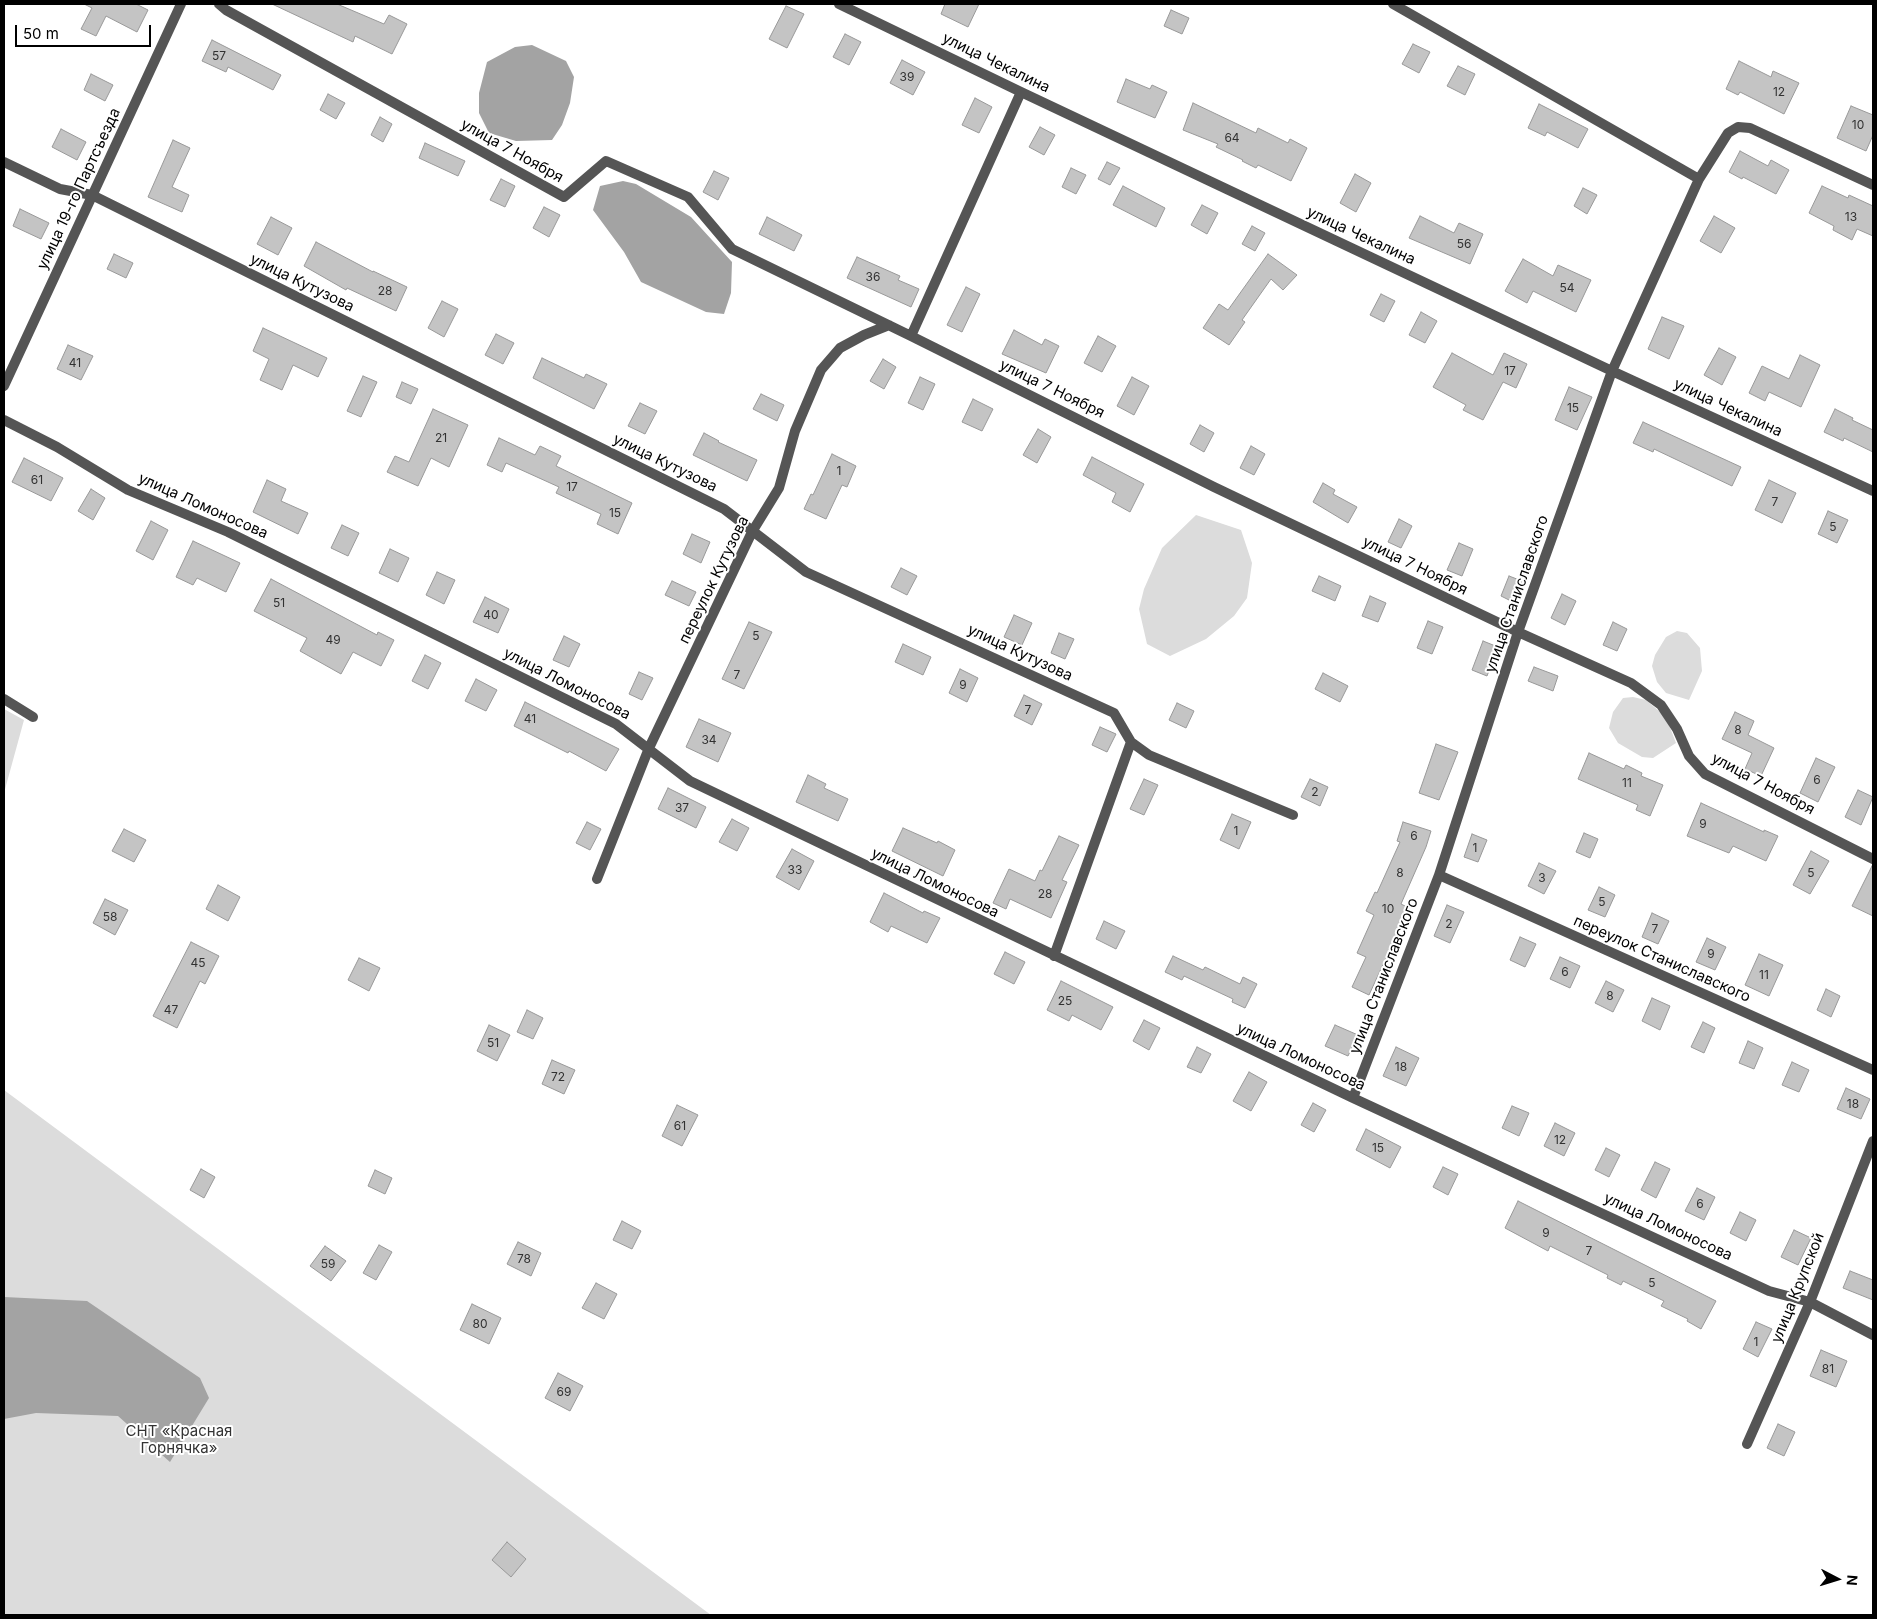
<!DOCTYPE html>
<html>
<head>
<meta charset="utf-8">
<style>
	body { margin:0 }
	#map { position:relative; width:1877px; height:1619px; overflow:hidden; background:#fff; font-family:Inter,sans-serif }
	canvas { display:block }
	.frame { position:absolute; inset:0; border:5px solid #000; pointer-events:none }
	.north { position:absolute; left:1812px; top:1554px; width:50px; height:50px; -webkit-text-stroke:4px #fff; paint-order:stroke; rotate:95deg; font-size:14px; font-weight:700; line-height:20px; text-align:center; color:#000 }
	.north::after { content:''; display:block; margin:auto; width:18px; height:22px; background:#000; clip-path:polygon(50% 0,100% 100%,50% 72%,0 100%) }
	.scale { position:absolute; left:15px; top:25px; width:136px; height:22px; box-sizing:border-box; border:2px solid #000; border-top:0; padding-left:6px; font-size:15px; line-height:18px; white-space:nowrap; color:#000; -webkit-text-stroke:4px #fff; paint-order:stroke }
</style>
</head>
<body>
<div id="map">
<canvas width="1877" height="1619"></canvas>
<div class="frame"></div>
<div class="north">N</div>
<div class="scale">50 m</div>
</div>
<script>
const c = document.querySelector('canvas').getContext('2d');
c.lineJoin = 'round';
function fillPath(path, color) { c.fillStyle = color; c.fill(path, 'evenodd'); }
const shape = rows => new Path2D(rows.map(r => 'M' + r).join(''));
function strokePath(path, color, width, dash) { c.strokeStyle = color; c.lineWidth = width; c.lineCap = dash ? 'butt' : 'round'; c.setLineDash(dash || []); c.stroke(path); }
function write(font, color, halo, rows, align = 'center') {
  c.font = font + ' Inter,sans-serif'; c.lineWidth = 4; c.setLineDash([]); c.textBaseline = 'middle'; c.strokeStyle = halo; c.fillStyle = color; for (const [text, x, y, turn = 0] of rows) {
    c.save(); c.translate(x, y); c.rotate((+turn || 0) * Math.PI / 180); c.textAlign = isNaN(turn) ? turn : align; if (halo) c.strokeText(text, 0, 0); c.fillText(text, 0, 0); c.restore();
  }
}
const green = shape([
	[1196,515,1241,530,1252,563,1247,598,1234,616,1206,639,1170,656,1147,644,1139,609,1144,589,1162,548],
	[1677,631,1687,633,1700,648,1702,671,1689,700,1666,693,1657,682,1652,666,1655,655,1666,637],
	[1633,697,1646,700,1666,717,1676,743,1653,758,1642,757,1618,743,1609,728,1613,712,1623,698],
	[4,709,24,720,4,793],
	[4,1090,711,1615,4,1615]
]);
const water = shape([
	[532,45,566,61,574,77,570,103,562,125,552,140,516,141,489,133,479,113,479,93,487,62,515,47],
	[623,181,636,184,691,217,732,262,731,293,724,314,706,312,641,282,624,252,593,210,600,186],
	[4,1297,87,1301,200,1378,209,1398,170,1462,118,1416,36,1413,4,1419]
]);
const building = shape([
	[84,4,136,4,148,10,137,32,106,16,96,36,81,29,92,8,84,4],
	[272,4,337,4,384,24,389,15,407,24,392,54,355,36,353,42,272,4],
	[945,4,979,4,968,27,941,14,945,4],
	[786,6,804,14,787,48,769,39,786,6],
	[1171,10,1189,18,1182,34,1164,26,1171,10],
	[845,34,861,42,849,65,833,57,845,34],
	[212,40,281,75,273,90,228,67,226,72,202,61,212,40],
	[1413,44,1430,52,1419,73,1402,64,1413,44],
	[902,60,925,72,913,95,890,83,902,60],
	[1739,61,1771,77,1773,71,1799,83,1784,114,1740,92,1738,95,1726,89,1739,61],
	[1458,66,1475,74,1465,95,1447,86,1458,66],
	[91,74,113,85,105,101,84,90,91,74],
	[1126,79,1150,89,1152,85,1167,92,1155,118,1117,102,1126,79],
	[328,94,345,103,336,119,320,110,328,94],
	[975,98,992,107,979,133,962,125,975,98],
	[1193,103,1256,133,1258,128,1288,143,1290,139,1307,148,1291,181,1258,165,1256,168,1242,161,1243,160,1216,147,1218,144,1183,130,1193,103],
	[1539,104,1588,129,1578,148,1547,132,1545,136,1528,128,1539,104],
	[1851,106,1873,115,1873,135,1866,151,1837,138,1851,106],
	[380,117,392,124,383,142,371,135,380,117],
	[1040,127,1055,135,1044,155,1029,147,1040,127],
	[61,129,86,142,77,160,52,147,61,129],
	[173,140,190,148,172,187,189,195,182,212,148,197,173,140],
	[425,143,465,161,458,176,419,158,425,143],
	[1740,151,1768,166,1771,160,1789,170,1776,194,1743,177,1742,179,1729,172,1740,151],
	[1107,162,1120,168,1110,185,1098,179,1107,162],
	[1071,168,1086,175,1076,194,1062,187,1071,168],
	[714,171,729,178,718,200,703,192,714,171],
	[1355,174,1371,183,1356,212,1340,203,1355,174],
	[501,179,515,186,505,207,490,200,501,179],
	[1123,186,1165,208,1156,227,1113,205,1123,186],
	[1822,186,1848,198,1849,195,1873,206,1873,236,1857,229,1852,240,1833,230,1834,226,1809,213,1822,186],
	[1583,188,1597,195,1587,214,1574,206,1583,188],
	[1202,205,1218,213,1207,234,1191,225,1202,205],
	[544,207,560,215,549,237,533,228,544,207],
	[20,209,49,223,41,239,13,226,20,209],
	[1420,216,1454,233,1459,223,1483,234,1470,264,1409,238,1420,216],
	[1714,216,1735,228,1721,253,1700,241,1714,216],
	[271,217,292,228,278,255,257,244,271,217],
	[767,217,802,235,794,251,759,234,767,217],
	[1252,226,1265,233,1255,251,1242,244,1252,226],
	[316,242,373,272,373,271,407,287,396,311,347,288,346,290,304,266,316,242],
	[114,254,133,263,126,278,107,269,114,254],
	[1268,254,1297,275,1283,290,1271,279,1242,320,1245,322,1229,345,1203,328,1219,304,1228,310,1268,254],
	[857,257,900,276,898,280,919,289,911,307,847,278,857,257],
	[1523,259,1553,276,1558,265,1591,280,1576,312,1533,291,1527,303,1505,291,1523,259],
	[966,287,980,294,962,332,947,325,966,287],
	[1381,294,1395,301,1384,322,1370,315,1381,294],
	[442,301,458,309,444,337,428,328,442,301],
	[1421,312,1437,321,1425,343,1409,335,1421,312],
	[1662,317,1684,326,1669,359,1648,349,1662,317],
	[263,328,327,358,318,377,293,365,282,390,260,380,269,359,253,351,263,328],
	[1014,330,1042,345,1045,339,1059,346,1046,373,1002,354,1014,330],
	[496,334,514,343,503,364,485,355,496,334],
	[1098,336,1116,346,1102,372,1084,363,1098,336],
	[68,345,93,356,81,380,57,369,68,345],
	[1719,348,1736,357,1722,385,1704,375,1719,348],
	[1452,353,1493,375,1504,353,1527,364,1516,388,1503,382,1483,420,1463,410,1466,405,1433,387,1452,353],
	[1800,355,1820,365,1801,407,1769,392,1765,401,1749,393,1762,366,1789,379,1800,355],
	[542,358,584,378,586,374,607,384,594,409,533,378,542,358],
	[883,359,896,367,884,389,870,381,883,359],
	[363,376,377,382,361,417,347,411,363,376],
	[920,377,935,384,923,410,908,403,920,377],
	[1132,377,1149,386,1134,415,1117,406,1132,377],
	[402,382,418,389,411,404,396,397,402,382],
	[1569,387,1592,397,1577,430,1555,420,1569,387],
	[761,394,784,405,777,421,753,409,761,394],
	[973,399,993,409,982,431,962,422,973,399],
	[640,403,657,411,645,434,628,426,640,403],
	[433,409,468,425,449,467,431,458,418,486,387,472,395,456,409,462,433,409],
	[1835,409,1853,418,1852,420,1873,430,1873,452,1844,438,1843,441,1824,432,1835,409],
	[1643,422,1741,467,1732,486,1654,449,1653,452,1633,443,1643,422],
	[1200,425,1214,433,1204,452,1190,444,1200,425],
	[1038,429,1051,437,1037,463,1023,455,1038,429],
	[704,433,719,441,718,442,757,460,747,481,693,455,704,433],
	[499,438,535,455,540,446,561,456,556,466,632,503,618,534,597,524,601,514,556,493,559,487,506,463,502,472,487,465,499,438],
	[1251,446,1265,454,1254,475,1240,468,1251,446],
	[832,454,856,466,847,487,842,485,826,519,804,509,811,494,813,495,832,454],
	[1092,457,1144,484,1130,512,1112,502,1116,493,1083,475,1092,457],
	[24,458,63,478,51,501,12,482,24,458],
	[267,480,286,489,281,501,308,513,298,534,253,512,267,480],
	[1769,480,1796,493,1782,523,1755,510,1769,480],
	[1323,483,1335,490,1333,494,1357,507,1348,523,1313,502,1323,483],
	[91,489,105,498,93,520,78,511,91,489],
	[1828,511,1848,520,1837,543,1818,534,1828,511],
	[1399,519,1412,526,1401,548,1388,542,1399,519],
	[151,521,168,530,153,560,136,551,151,521],
	[342,525,359,533,348,556,331,548,342,525],
	[692,534,710,542,701,563,683,554,692,534],
	[193,541,240,563,226,592,197,578,193,585,176,577,193,541],
	[1459,543,1473,549,1462,576,1447,570,1459,543],
	[390,549,409,558,398,582,379,573,390,549],
	[901,568,917,576,907,595,891,587,901,568],
	[437,572,455,580,444,604,426,595,437,572],
	[1319,576,1341,586,1335,601,1312,591,1319,576],
	[1509,576,1522,581,1513,602,1501,596,1509,576],
	[271,579,377,635,378,632,394,640,381,666,353,652,341,674,300,651,307,638,254,611,271,579],
	[672,581,696,592,689,606,665,595,672,581],
	[1562,594,1576,601,1565,625,1551,618,1562,594],
	[1370,596,1386,603,1378,622,1362,616,1370,596],
	[485,597,509,609,498,633,473,622,485,597],
	[1014,615,1032,623,1022,645,1004,637,1014,615],
	[1428,621,1443,627,1432,654,1417,648,1428,621],
	[749,622,772,632,744,689,722,679,749,622],
	[1613,622,1627,629,1617,651,1603,645,1613,622],
	[1059,633,1074,639,1065,659,1051,653,1059,633],
	[564,636,580,644,569,667,553,660,564,636],
	[1483,641,1498,647,1487,676,1472,670,1483,641],
	[903,644,931,657,923,675,895,662,903,644],
	[425,655,441,663,428,689,412,681,425,655],
	[1534,667,1558,676,1553,691,1528,681,1534,667],
	[960,669,978,678,967,702,949,693,960,669],
	[639,672,653,678,642,700,629,694,639,672],
	[1323,673,1348,686,1340,702,1315,689,1323,673],
	[476,679,497,690,486,711,465,701,476,679],
	[1024,695,1042,704,1032,725,1014,716,1024,695],
	[525,702,619,749,606,771,569,751,568,753,514,726,525,702],
	[1177,703,1194,711,1186,728,1169,720,1177,703],
	[1735,712,1754,721,1748,735,1774,748,1761,776,1745,769,1752,753,1722,739,1735,712],
	[699,719,731,733,718,762,686,747,699,719],
	[1100,727,1116,734,1107,752,1092,745,1100,727],
	[1436,744,1458,752,1439,800,1419,793,1436,744],
	[1589,753,1624,769,1626,765,1642,773,1641,776,1663,785,1650,816,1636,810,1638,805,1578,779,1589,753],
	[1816,758,1835,767,1818,802,1800,793,1816,758],
	[808,775,826,784,824,788,848,799,838,821,796,802,808,775],
	[1144,779,1158,785,1144,815,1130,809,1144,779],
	[1310,779,1328,787,1320,806,1301,797,1310,779],
	[668,788,706,807,696,828,658,809,668,788],
	[1858,790,1873,797,1861,825,1845,817,1858,790],
	[1701,803,1764,832,1764,830,1778,836,1766,861,1733,846,1729,853,1687,836,1701,803],
	[1232,814,1251,822,1239,849,1220,840,1232,814],
	[732,819,749,828,737,851,719,842,732,819],
	[587,822,601,829,590,850,576,843,587,822],
	[1403,822,1431,831,1426,847,1401,904,1409,908,1369,995,1352,987,1366,957,1357,953,1374,915,1366,911,1375,892,1377,893,1400,842,1397,841,1403,822],
	[903,828,937,843,938,841,955,850,943,876,892,851,903,828],
	[124,829,146,840,134,862,112,851,124,829],
	[1584,833,1598,839,1590,858,1576,852,1584,833],
	[1472,834,1487,840,1478,862,1464,857,1472,834],
	[1059,836,1079,845,1062,880,1067,882,1051,918,1010,899,1006,909,993,903,1009,869,1035,881,1040,870,1042,871,1059,836],
	[792,849,814,861,799,890,776,877,792,849],
	[1811,851,1829,861,1810,894,1793,885,1811,851],
	[1539,863,1556,871,1544,894,1528,886,1539,863],
	[1872,866,1873,866,1873,916,1852,906,1872,866],
	[218,885,240,897,228,921,206,909,218,885],
	[1599,887,1615,895,1605,917,1588,910,1599,887],
	[884,893,923,913,924,911,940,918,927,943,891,926,888,932,870,922,884,893],
	[105,899,128,910,115,935,93,923,105,899],
	[1447,905,1464,912,1450,943,1434,936,1447,905],
	[1652,913,1669,921,1658,944,1642,937,1652,913],
	[1104,921,1125,931,1116,949,1096,939,1104,921],
	[1520,937,1536,944,1525,967,1510,960,1520,937],
	[1707,938,1726,947,1715,970,1696,962,1707,938],
	[191,942,219,956,205,984,200,981,177,1028,153,1016,191,942],
	[1005,952,1025,962,1014,984,994,974,1005,952],
	[1759,954,1783,965,1769,996,1745,985,1759,954],
	[1173,956,1203,970,1205,967,1240,984,1243,977,1257,984,1245,1008,1232,1002,1233,999,1184,976,1182,980,1165,972,1173,956],
	[1560,957,1580,966,1570,988,1550,979,1560,957],
	[359,958,380,968,369,991,348,980,359,958],
	[1061,981,1113,1007,1101,1030,1072,1015,1069,1021,1047,1010,1061,981],
	[1606,981,1624,990,1613,1012,1595,1003,1606,981],
	[1826,989,1840,996,1831,1017,1817,1010,1826,989],
	[1652,998,1670,1006,1660,1030,1642,1021,1652,998],
	[527,1010,543,1018,533,1039,517,1032,527,1010],
	[1144,1020,1160,1028,1149,1050,1133,1041,1144,1020],
	[1703,1022,1715,1028,1704,1053,1691,1047,1703,1022],
	[489,1025,510,1035,497,1061,477,1051,489,1025],
	[1335,1025,1358,1035,1348,1056,1325,1046,1335,1025],
	[1748,1041,1763,1048,1754,1069,1739,1063,1748,1041],
	[1197,1047,1211,1054,1201,1073,1187,1067,1197,1047],
	[1396,1047,1419,1058,1406,1086,1383,1076,1396,1047],
	[552,1060,575,1070,564,1094,542,1084,552,1060],
	[1792,1062,1809,1070,1799,1092,1782,1085,1792,1062],
	[1249,1072,1267,1082,1251,1111,1233,1101,1249,1072],
	[1846,1088,1870,1099,1861,1119,1837,1109,1846,1088],
	[1313,1103,1326,1110,1314,1132,1301,1125,1313,1103],
	[677,1105,698,1115,682,1146,662,1136,677,1105],
	[1512,1106,1529,1113,1519,1136,1502,1128,1512,1106],
	[1555,1123,1575,1133,1564,1156,1544,1146,1555,1123],
	[1366,1129,1401,1147,1390,1168,1356,1150,1366,1129],
	[1606,1148,1620,1155,1609,1177,1595,1170,1606,1148],
	[1655,1162,1670,1169,1656,1198,1641,1190,1655,1162],
	[1443,1167,1458,1174,1448,1195,1433,1187,1443,1167],
	[201,1169,215,1177,204,1198,190,1190,201,1169],
	[375,1170,392,1178,385,1194,368,1186,375,1170],
	[1697,1188,1715,1197,1704,1220,1685,1211,1697,1188],
	[1518,1201,1716,1301,1701,1329,1687,1321,1688,1319,1661,1306,1664,1301,1623,1281,1621,1285,1607,1278,1608,1275,1550,1246,1548,1251,1505,1228,1518,1201],
	[1740,1212,1756,1220,1746,1241,1730,1233,1740,1212],
	[622,1221,641,1231,632,1249,613,1240,622,1221],
	[1794,1230,1811,1238,1798,1265,1781,1257,1794,1230],
	[518,1242,541,1253,531,1276,507,1264,518,1242],
	[379,1245,392,1252,376,1280,363,1273,379,1245],
	[325,1246,346,1261,331,1281,310,1266,325,1246],
	[1850,1271,1873,1280,1873,1300,1843,1288,1850,1271],
	[596,1283,617,1294,604,1319,582,1308,596,1283],
	[472,1304,501,1318,489,1344,460,1330,472,1304],
	[1756,1322,1772,1329,1758,1357,1743,1349,1756,1322],
	[1821,1350,1847,1361,1836,1387,1810,1376,1821,1350],
	[558,1373,583,1386,570,1411,545,1398,558,1373],
	[1778,1424,1795,1432,1784,1456,1767,1448,1778,1424],
	[507,1542,526,1559,511,1577,492,1560,507,1542]
]);
const street = shape([
	[219,4,226,10,564,197,606,161,688,197,732,249,911,336,1214,487,1518,632,1631,683,1661,705,1677,729,1689,756,1705,774,1873,859],
	[839,4,1021,92,1612,371,1873,491],
	[1393,4,1699,179],
	[4,162,60,189,92,195,724,509,806,572,1114,713,1131,742,1149,755,1293,815],
	[911,336,1021,92],
	[4,386,181,4],
	[4,420,57,447,128,490,228,532,616,724,690,781,1353,1098,1769,1291,1810,1302,1873,1335],
	[4,699,33,717],
	[1439,875,1873,1070],
	[597,879,649,748,752,532,779,488,795,431,821,370,840,348,864,335,889,325],
	[1054,956,1131,742],
	[1353,1098,1439,875,1518,632,1612,371,1699,179,1728,133,1738,127,1750,128,1873,185],
	[1747,1444,1810,1302,1873,1141]
]);
const numberNames = [
	["57",219,56],
	["39",907,77],
	["12",1779,92],
	["10",1858,125],
	["64",1232,138],
	["13",1851,217],
	["56",1464,244],
	["36",873,277],
	["54",1567,288],
	["28",385,291],
	["41",75,363],
	["17",1510,371],
	["15",1573,408],
	["21",441,438],
	["1",839,471],
	["61",37,480],
	["17",572,487],
	["7",1775,502],
	["15",615,513],
	["5",1833,527],
	["51",279,603],
	["40",491,615],
	["5",756,636],
	["49",333,640],
	["7",737,675],
	["9",963,685],
	["7",1028,710],
	["41",530,719],
	["8",1738,730],
	["34",709,740],
	["6",1817,780],
	["11",1627,783],
	["2",1315,792],
	["37",682,808],
	["9",1703,824],
	["1",1236,831],
	["6",1414,836],
	["1",1475,848],
	["33",795,870],
	["8",1400,873],
	["5",1811,873],
	["3",1542,878],
	["28",1045,894],
	["5",1602,902],
	["10",1388,909],
	["58",110,917],
	["2",1449,924],
	["7",1655,929],
	["9",1711,954],
	["45",198,963],
	["6",1565,972],
	["11",1764,975],
	["8",1610,996],
	["25",1065,1001],
	["47",171,1010],
	["51",493,1043],
	["18",1401,1067],
	["72",558,1077],
	["18",1853,1104],
	["61",680,1126],
	["12",1560,1140],
	["15",1378,1148],
	["6",1700,1204],
	["9",1546,1233],
	["7",1589,1251],
	["78",524,1259],
	["59",328,1264],
	["5",1652,1283],
	["80",480,1324],
	["1",1756,1342],
	["81",1828,1369],
	["69",564,1392]
];
const streetNames = [
	["улица Чекалина",996,63,26],
	["улица 7 Ноября",512,151,29],
	["улица 19-го Партсъезда",79,189,-65],
	["улица Чекалина",1361,236,25],
	["улица Кутузова",302,283,26],
	["улица 7 Ноября",1052,389,26],
	["улица Чекалина",1728,408,25],
	["улица Кутузова",665,463,26],
	["улица Ломоносова",203,506,24],
	["улица 7 Ноября",1415,566,26],
	["переулок Кутузова",714,580,-64],
	["улица Станиславского",1517,594,-71],
	["улица Кутузова",1020,653,25],
	["улица Ломоносова",567,684,27],
	["улица 7 Ноября",1763,784,28],
	["улица Ломоносова",935,883,26],
	["переулок Станиславского",1662,959,24],
	["улица Станиславского",1384,976,-69],
	["улица Ломоносова",1301,1057,25],
	["улица Ломоносова",1668,1227,25],
	["улица Крупской",1798,1288,-68]
];
const parkNames = [
	["СНТ «Красная",179,1431],
	["Горнячка»",179,1448]
];
fillPath(green, '#dcdcdc');
fillPath(water, '#a3a3a3');
fillPath(building, '#c4c4c4');
strokePath(building, '#999', 1);
strokePath(street, '#555', 10);
write('12px', '#313131', null, numberNames);
write('15px', '#000', '#fff', streetNames);
write('15px', '#333', '#fff', parkNames);
</script>
</body>
</html>
